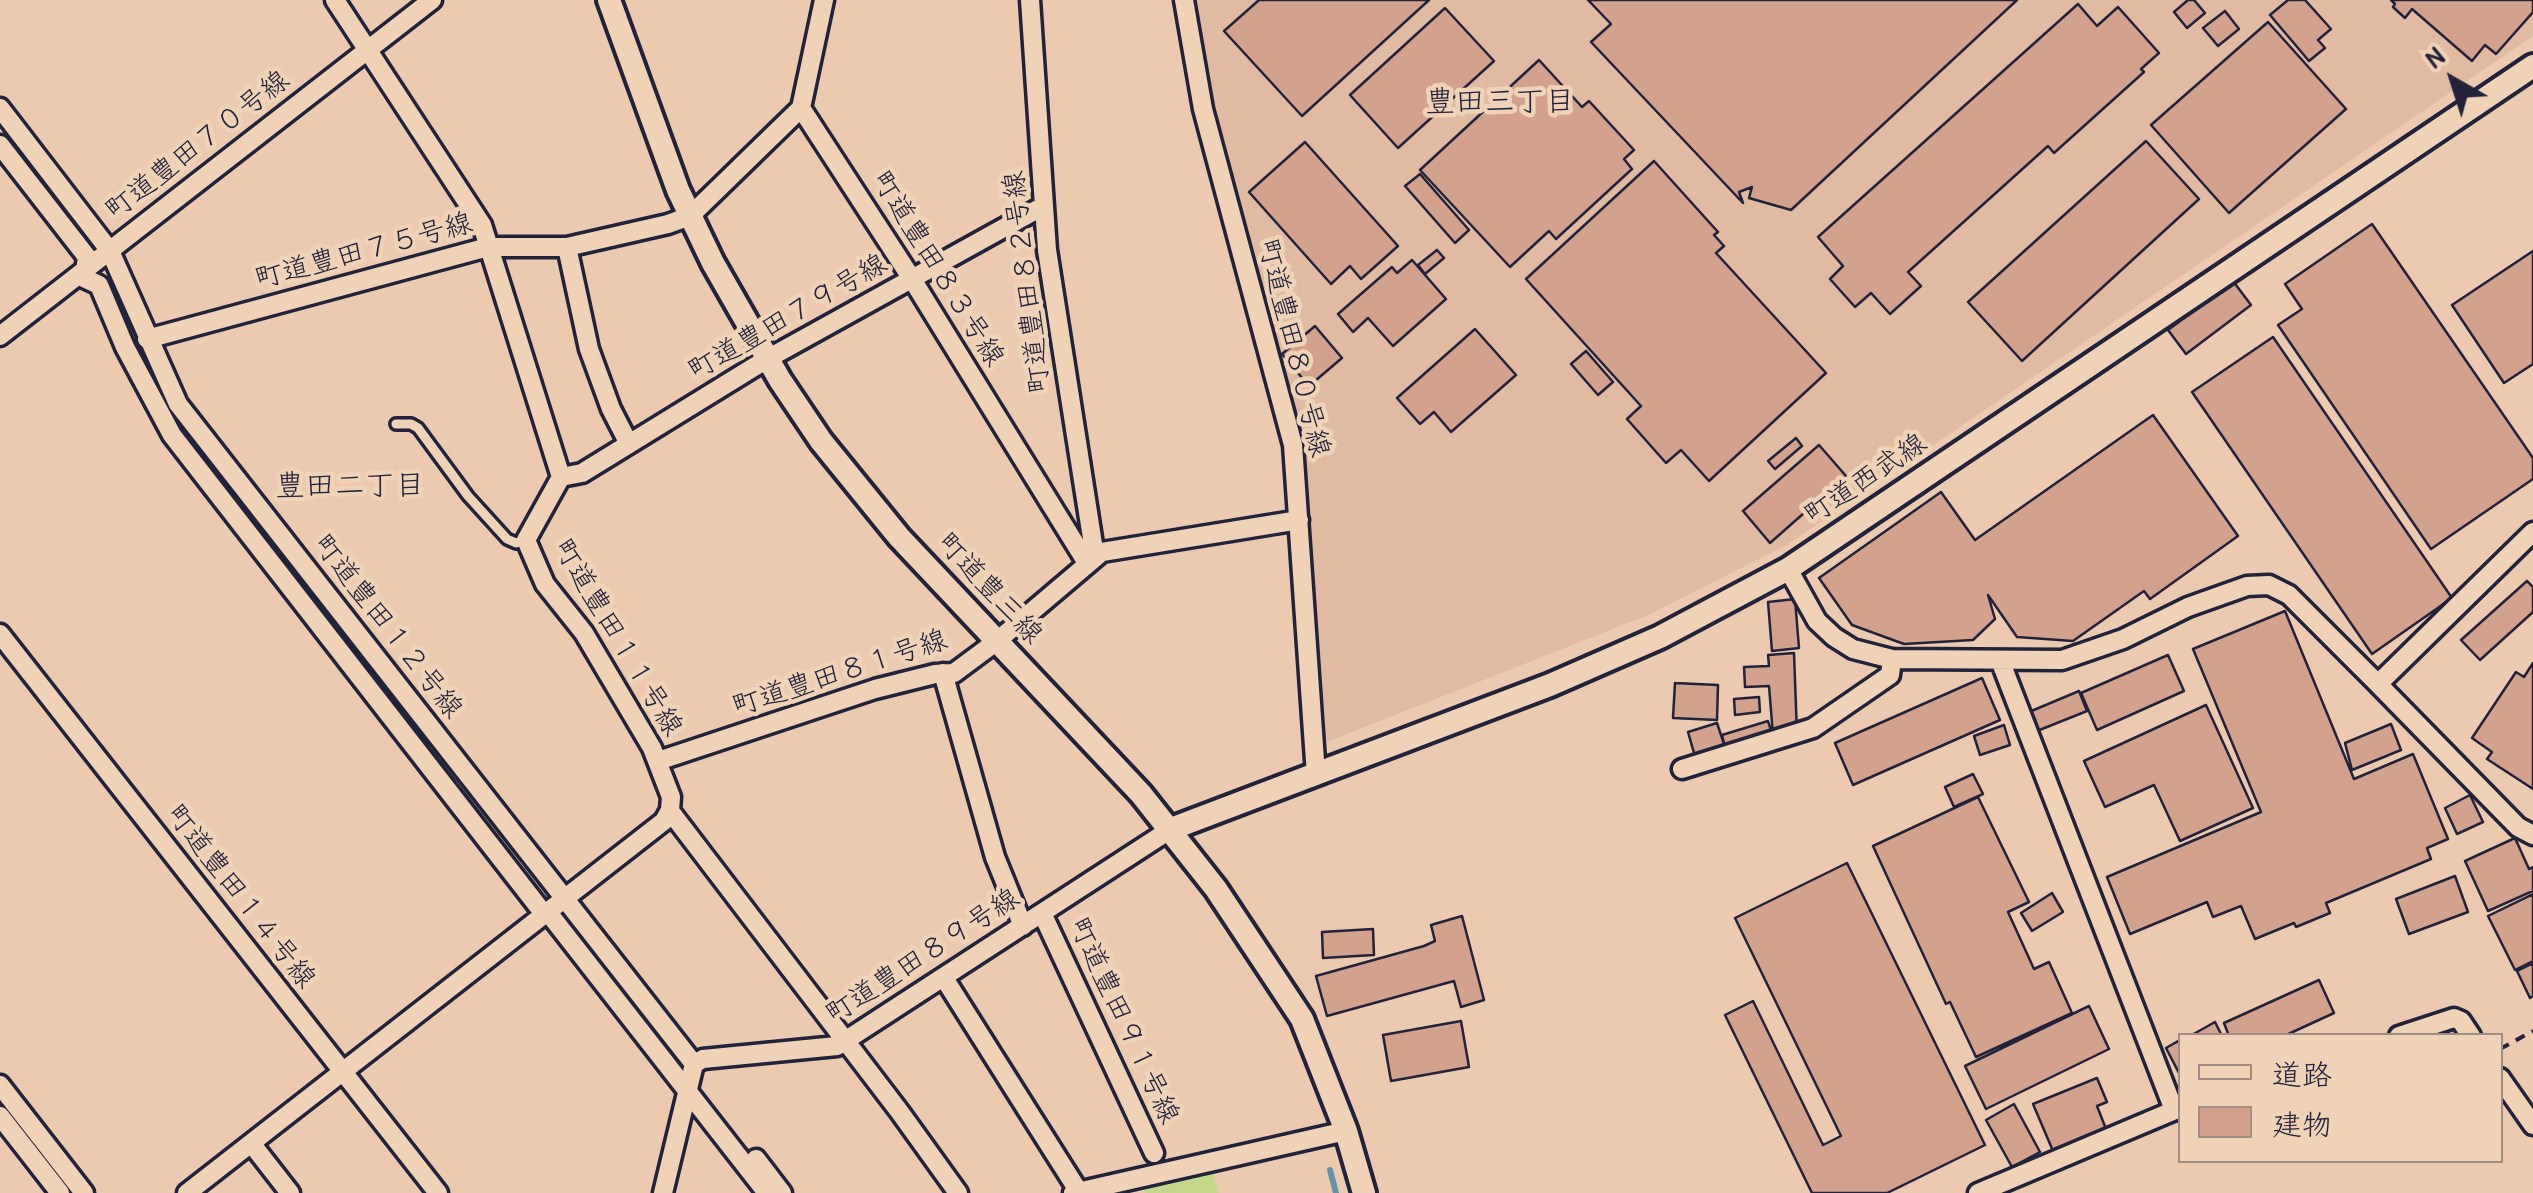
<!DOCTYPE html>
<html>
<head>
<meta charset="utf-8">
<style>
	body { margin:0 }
	#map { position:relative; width:2533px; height:1193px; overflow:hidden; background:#eccaaf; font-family:"Patrick Hand","Klee One",sans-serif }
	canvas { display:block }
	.legend { position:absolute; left:2178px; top:1033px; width:325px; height:130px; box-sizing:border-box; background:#f0d2b6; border:2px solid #9e8c85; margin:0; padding:12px 18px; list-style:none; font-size:30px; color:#22223b }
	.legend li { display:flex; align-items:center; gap:20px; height:50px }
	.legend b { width:50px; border:2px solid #9e8c85 }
	.north { position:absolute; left:2403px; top:30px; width:100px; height:100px; -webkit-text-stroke:8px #f0d2b6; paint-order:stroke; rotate:321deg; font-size:28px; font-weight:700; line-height:40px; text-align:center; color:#22223b }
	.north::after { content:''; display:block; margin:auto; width:35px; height:45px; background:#22223b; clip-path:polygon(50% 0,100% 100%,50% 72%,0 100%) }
</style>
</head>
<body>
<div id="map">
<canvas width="2533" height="1193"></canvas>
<ul class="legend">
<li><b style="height:12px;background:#f0d2b6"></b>道路</li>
<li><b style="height:28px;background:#d2a28c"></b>建物</li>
</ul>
<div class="north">N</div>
</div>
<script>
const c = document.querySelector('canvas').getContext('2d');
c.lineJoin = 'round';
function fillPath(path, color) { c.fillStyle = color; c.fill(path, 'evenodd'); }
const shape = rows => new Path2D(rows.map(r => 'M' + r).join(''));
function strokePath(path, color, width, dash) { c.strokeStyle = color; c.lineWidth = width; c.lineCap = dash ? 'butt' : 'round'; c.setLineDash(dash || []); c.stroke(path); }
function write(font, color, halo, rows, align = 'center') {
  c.font = font + ' "Patrick Hand","Klee One",sans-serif'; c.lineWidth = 9; c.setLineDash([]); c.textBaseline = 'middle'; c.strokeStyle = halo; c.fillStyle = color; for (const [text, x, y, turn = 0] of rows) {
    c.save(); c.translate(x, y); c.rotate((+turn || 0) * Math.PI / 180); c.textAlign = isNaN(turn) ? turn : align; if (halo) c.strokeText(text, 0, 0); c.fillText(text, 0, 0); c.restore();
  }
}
const built = shape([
	[1194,0,2533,0,2533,36,1787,545,1648,615,1327,742,1304,450,1214,111]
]);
const green = shape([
	[1212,1169,1218,1193,1145,1193,1143,1184]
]);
const stream = shape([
	[1330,1170,1336,1193]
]);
const building = shape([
	[1259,0,1429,0,1302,116,1224,31,1259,0],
	[1588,0,2017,0,1791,210,1749,198,1752,187,1739,192,1743,203,1591,42,1611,24,1588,0],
	[2188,0,2194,0,2205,13,2187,28,2174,12,2188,0],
	[2288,0,2305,0,2331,29,2318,40,2325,48,2309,61,2270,15,2288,0],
	[2391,0,2533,0,2533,12,2496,54,2485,45,2472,61,2412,9,2405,18,2393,7,2395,4,2391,0],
	[2078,4,2097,26,2118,7,2159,53,2141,69,2144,72,2054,153,2048,146,1908,272,1921,286,1890,314,1871,293,1855,307,1830,279,1843,266,1818,237,2078,4],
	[1445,8,1494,61,1398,148,1350,95,1445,8],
	[2225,11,2239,29,2218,46,2203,28,2225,11],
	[2268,22,2346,109,2229,213,2151,125,2268,22],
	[1539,60,1582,107,1589,101,1634,150,1624,159,1632,169,1556,239,1549,231,1510,267,1420,170,1539,60],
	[2146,141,2199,199,2022,361,1968,302,2146,141],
	[1305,142,1398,246,1361,279,1350,266,1331,284,1249,192,1305,142],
	[1654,161,1718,232,1714,235,1724,246,1716,253,1826,373,1709,481,1681,450,1666,463,1627,419,1641,406,1526,279,1654,161],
	[1420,174,1469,230,1455,243,1405,186,1420,174],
	[2372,224,2533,458,2533,479,2431,549,2278,325,2302,309,2285,284,2372,224],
	[1437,250,1444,258,1425,274,1418,265,1437,250],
	[2533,251,2533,364,2504,383,2452,305,2533,251],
	[1412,260,1446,299,1393,346,1368,318,1353,332,1338,314,1392,267,1397,273,1412,260],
	[2233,281,2251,305,2186,354,2168,330,2233,281],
	[1315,326,1342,358,1309,386,1282,354,1315,326],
	[1475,329,1516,375,1451,432,1434,412,1420,424,1397,398,1475,329],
	[2273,337,2452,598,2372,654,2192,392,2273,337],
	[1586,351,1613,382,1598,395,1571,364,1586,351],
	[2153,415,2238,536,2150,599,2144,591,2073,641,2017,637,1988,595,1995,619,1973,640,1904,644,1852,625,1819,578,1941,492,1975,540,2153,415],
	[1796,438,1802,446,1775,469,1768,461,1796,438],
	[1819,445,1846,476,1770,543,1743,511,1819,445],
	[2527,581,2533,587,2533,612,2480,660,2461,640,2527,581],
	[1795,599,1799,648,1772,651,1768,602,1795,599],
	[2285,611,2354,779,2413,754,2448,839,2427,848,2431,859,2326,903,2330,913,2296,927,2294,923,2255,939,2241,906,2213,917,2207,902,2130,934,2107,877,2261,812,2193,649,2285,611],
	[1794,653,1797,734,1773,735,1769,686,1745,687,1744,667,1769,666,1768,655,1794,653],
	[2168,655,2184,691,2097,730,2081,693,2168,655],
	[2533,663,2533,789,2487,759,2492,752,2472,738,2516,672,2524,677,2533,663],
	[1982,678,2000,720,1853,785,1835,743,1982,678],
	[1675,683,1718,685,1717,720,1673,718,1675,683],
	[2079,691,2087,711,2037,731,2029,712,2079,691],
	[1759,697,1760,712,1735,715,1734,699,1759,697],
	[2206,705,2253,808,2180,841,2154,785,2105,807,2084,761,2206,705],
	[1768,721,1773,737,1726,751,1722,735,1768,721],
	[1717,723,1726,750,1696,760,1688,732,1717,723],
	[2391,724,2401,750,2352,770,2345,743,2391,724],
	[2004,725,2010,745,1980,755,1974,736,2004,725],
	[1973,774,1983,794,1954,807,1945,787,1973,774],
	[2470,795,2483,822,2457,834,2445,808,2470,795],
	[1978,797,2029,902,2008,912,2034,969,2049,962,2072,1013,1976,1057,1950,1002,1946,1004,1873,846,1978,797],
	[2515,838,2529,869,2533,867,2533,891,2488,911,2465,861,2515,838],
	[1847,863,1985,1145,1887,1193,1812,1193,1725,1015,1753,1001,1823,1145,1841,1136,1735,918,1847,863],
	[2455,876,2468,912,2409,934,2396,899,2455,876],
	[2052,893,2063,912,2032,931,2021,913,2052,893],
	[2533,894,2533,961,2515,970,2488,916,2533,894],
	[1462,916,1484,1000,1461,1007,1454,981,1327,1016,1316,976,1424,946,1435,941,1431,925,1462,916],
	[1373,929,1374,955,1323,958,1322,932,1373,929],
	[2533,963,2533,996,2530,998,2517,971,2533,963],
	[2319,980,2334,1013,2284,1036,2229,1036,2224,1023,2319,980],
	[2089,1006,2109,1049,1986,1109,1965,1066,2089,1006],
	[1461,1021,1469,1067,1391,1081,1383,1035,1461,1021],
	[2215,1022,2222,1036,2190,1036,2215,1022],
	[2180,1040,2180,1075,2166,1048,2180,1040],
	[2097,1078,2107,1102,2097,1106,2106,1129,2053,1151,2033,1104,2097,1078],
	[2014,1104,2040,1152,2012,1167,1986,1120,2014,1104]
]);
const path = shape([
	[2500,1049,2533,1031]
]);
const service = shape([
	[396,424,411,424,418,428,468,496,507,539,516,543,526,540]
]);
const minor = shape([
	[1030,0,1047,250,1095,557],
	[1184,0,1203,109,1293,445,1316,775],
	[0,108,110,251,178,404,694,1064],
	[801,108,912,279,1087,563],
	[0,145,87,257,84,278,99,285,125,347,172,435,544,914],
	[567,247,589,349,611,409,629,444],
	[0,336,432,0],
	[147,339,488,247,567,247,668,224,690,216,801,108,824,0],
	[561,477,582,473,767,359,1036,210,1044,209],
	[1788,569,1817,621,1834,637,1853,649,1892,659,2062,660,2123,639,2188,607,2247,586,2269,585,2289,595,2378,684,2533,532],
	[0,634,438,1193],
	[2000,660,2174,1110],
	[943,673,995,857,1023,926],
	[2378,684,2518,827,2533,835],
	[658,761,875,689,935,674,954,673,997,641,1102,552,1299,520],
	[1682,769,1813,728,1890,675,1892,659],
	[670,811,899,1111,958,1193],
	[547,911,767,1193],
	[1042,913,1154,1153],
	[944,978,1079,1192],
	[2399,1036,2454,1018,2461,1021,2471,1036],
	[2500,1078,2533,1125],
	[0,1085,84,1193],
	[0,1116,60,1193],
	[251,1143,290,1193],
	[756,1159,782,1193],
	[187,1193,664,821,670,810,671,797,652,748,584,633,545,584,526,540,561,477,482,225,335,0],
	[663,1193,694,1064,703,1059,837,1046,1171,829],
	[1073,1193,1346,1131],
	[1978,1193,2180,1108]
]);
const tertiary = shape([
	[609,0,678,190,713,263,780,380,821,441,899,537,1141,794,1216,889,1302,1019,1346,1131,1364,1193],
	[1171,829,1550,685,1660,637,1788,569,2533,66]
]);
const streetNames = [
	["町道豊田７０号線",198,146,-38],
	["町道豊田７５号線",364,252,-15],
	["町道豊田８３号線",937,269,58],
	["町道豊田８２号線",1028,282,-97],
	["町道豊田７９号線",788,318,-30],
	["町道豊田８０号線",1293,348,76],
	["町道西武線",1866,480,-34],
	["町道豊三線",989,589,47],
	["町道豊田１２号線",387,627,52],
	["町道豊田１１号線",617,638,59],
	["町道豊田８１号線",840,674,-18],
	["町道豊田１４号線",240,897,52],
	["町道豊田８９号線",923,957,-33],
	["町道豊田９１号線",1123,1021,65]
];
const neighbourhoodNames = [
	["豊田三丁目",1500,103],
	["豊田二丁目",350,487]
];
fillPath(built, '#e0bba2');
fillPath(green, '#c4d78b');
strokePath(stream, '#6592aa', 6);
fillPath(building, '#d2a28c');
strokePath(building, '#22223b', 2.5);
strokePath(service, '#22223b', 16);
strokePath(minor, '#22223b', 25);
strokePath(tertiary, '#22223b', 30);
strokePath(path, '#22223b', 4, [10, 8]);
strokePath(service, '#f0d2b6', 9);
strokePath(minor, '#f0d2b6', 18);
strokePath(tertiary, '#f0d2b6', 22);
write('28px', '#22223b', '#f0d2b6', streetNames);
write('30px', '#22223b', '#f0d2b6', neighbourhoodNames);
</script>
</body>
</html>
